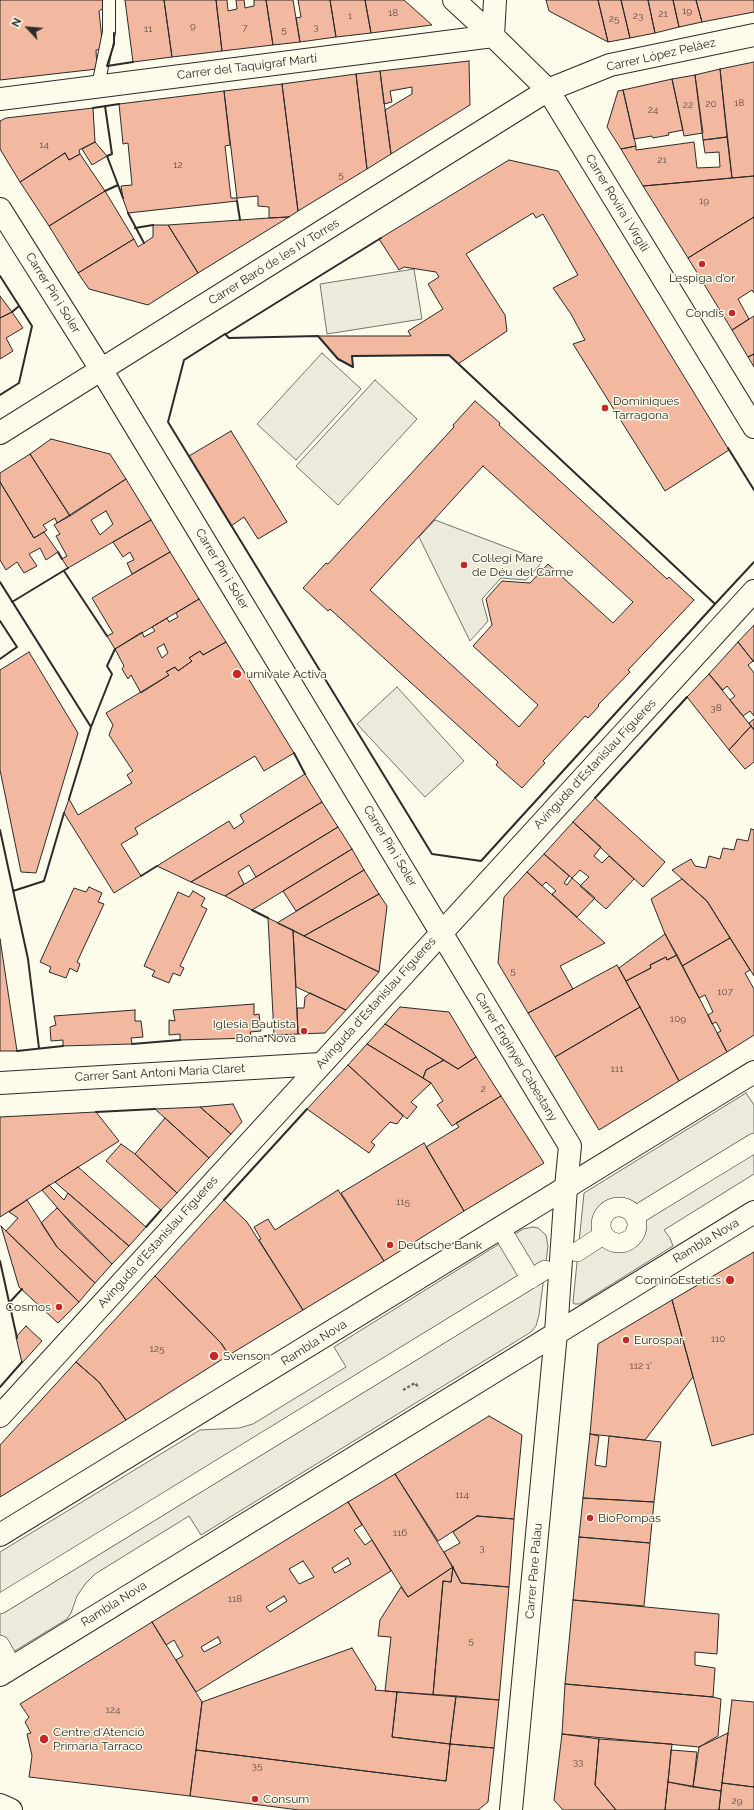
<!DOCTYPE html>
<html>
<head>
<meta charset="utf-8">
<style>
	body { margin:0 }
	#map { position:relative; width:754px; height:1810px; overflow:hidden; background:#fdfbea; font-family:Raleway,sans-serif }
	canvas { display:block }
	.north { position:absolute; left:8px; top:8px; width:40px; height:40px; -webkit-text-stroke:3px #fdfbea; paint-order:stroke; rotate:296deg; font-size:11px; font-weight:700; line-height:16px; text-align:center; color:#2b2b2b }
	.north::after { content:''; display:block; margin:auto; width:14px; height:18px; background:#2b2b2b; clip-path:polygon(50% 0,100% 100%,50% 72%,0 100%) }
</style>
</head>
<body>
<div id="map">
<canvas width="754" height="1810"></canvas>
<div class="north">N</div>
</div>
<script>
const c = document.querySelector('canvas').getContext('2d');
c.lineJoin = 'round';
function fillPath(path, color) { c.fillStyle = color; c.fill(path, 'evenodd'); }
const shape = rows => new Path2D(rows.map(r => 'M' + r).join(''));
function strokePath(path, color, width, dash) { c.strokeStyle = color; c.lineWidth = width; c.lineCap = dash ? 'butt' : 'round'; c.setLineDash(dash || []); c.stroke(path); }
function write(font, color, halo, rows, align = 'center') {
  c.font = font + ' Raleway,sans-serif'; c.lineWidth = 3; c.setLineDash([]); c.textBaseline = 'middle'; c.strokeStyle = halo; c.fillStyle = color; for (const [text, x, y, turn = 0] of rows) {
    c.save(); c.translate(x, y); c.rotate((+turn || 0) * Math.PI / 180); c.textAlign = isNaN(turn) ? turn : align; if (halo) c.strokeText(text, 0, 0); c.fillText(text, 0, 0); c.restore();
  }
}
const green = shape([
	[414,269,422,319,327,334,320,284,414,269],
	[322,353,361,389,296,460,257,424,322,353],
	[375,380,417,419,338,505,296,466,375,380],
	[435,520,543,561,526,580,501,578,482,599,488,621,470,641,419,537,435,520],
	[397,687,464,761,425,797,357,724,397,687]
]);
const parking = shape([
	[746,1093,754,1105,754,1174,664,1230,670,1238,673,1246,580,1304,574,1304,573,1302,584,1193,746,1093],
	[619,1214,626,1216,630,1225,626,1234,619,1235,612,1233,609,1227,611,1220,619,1214],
	[533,1227,538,1228,546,1235,548,1246,539,1315,536,1326,531,1332,201,1535,189,1516,95,1574,86,1583,77,1596,71,1613,67,1619,0,1660,0,1552,200,1430,239,1428,253,1424,346,1367,334,1347,523,1229,533,1227]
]);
const building = shape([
	[0,0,102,0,106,6,99,11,103,49,96,50,97,69,0,80,0,0],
	[125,0,164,0,172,57,133,62,125,0],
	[164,0,216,0,222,51,172,57,164,0],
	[216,0,227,0,228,11,237,9,236,0,244,0,245,8,254,6,254,0,266,0,273,45,222,51,216,0],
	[266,0,293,0,300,42,273,45,266,0],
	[298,0,330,0,336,37,300,42,296,18,301,17,298,0],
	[330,0,365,0,371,33,336,37,330,0],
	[365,0,404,0,432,25,371,33,365,0],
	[546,0,598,0,608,42,549,11,546,0],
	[598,0,621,0,630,38,608,42,598,0],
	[621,0,648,0,655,33,630,38,621,0],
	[648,0,673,0,679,27,655,33,648,0],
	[673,0,696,0,702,22,679,27,673,0],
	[696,0,754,0,754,12,702,22,696,0],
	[469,61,470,105,391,154,385,110,412,94,412,87,390,91,392,102,384,104,380,71,469,61],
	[754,62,754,176,732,178,720,69,754,62],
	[720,69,727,137,703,140,695,75,720,69],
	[380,71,391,154,367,169,356,74,380,71],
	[356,74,367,169,298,211,282,84,356,74],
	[695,75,703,133,684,136,672,79,695,75],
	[672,79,683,130,668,133,669,135,653,138,652,136,634,139,623,90,672,79],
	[282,84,298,211,289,217,269,218,269,207,258,206,258,196,237,198,224,91,282,84],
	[623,90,636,146,621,149,607,127,618,91,623,90],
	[224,91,230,145,225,146,231,198,237,198,237,201,128,213,123,199,121,186,132,185,128,143,123,144,119,104,224,91],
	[93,108,95,142,79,150,80,154,69,160,65,153,20,182,0,149,0,121,6,118,93,108],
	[727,137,732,178,643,186,621,149,636,146,636,150,694,142,697,168,720,167,719,152,705,153,703,140,727,137],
	[95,142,107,156,92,165,82,149,95,142],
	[65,153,69,160,80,154,105,191,49,226,20,182,65,153],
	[509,160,558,171,729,450,665,491,573,344,585,340,571,314,553,288,578,275,543,214,536,218,533,213,466,254,505,315,507,331,458,364,449,355,352,356,353,367,338,359,318,336,411,336,408,331,443,309,428,284,439,277,436,272,404,267,399,270,379,239,509,160],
	[754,176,754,217,688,258,643,186,754,176],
	[105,191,134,239,78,273,49,226,105,191],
	[289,217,198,273,168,225,269,218,289,217],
	[754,217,754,293,752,290,738,299,749,319,732,330,688,258,754,217],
	[153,225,168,225,198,273,148,305,89,289,78,273,134,239,138,247,153,237,153,225],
	[0,296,12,312,0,318,0,296],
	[12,312,23,328,6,338,13,351,0,359,0,318,12,312],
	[754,316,754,354,748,357,732,330,754,316],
	[754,354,754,367,748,357,754,354],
	[475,401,500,423,499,425,667,579,669,577,694,600,628,670,630,672,598,705,599,706,588,718,585,716,543,761,545,763,522,788,496,765,498,762,330,609,328,611,303,588,326,563,328,564,454,427,453,425,475,401],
	[483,466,633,602,613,623,548,564,530,583,502,581,486,599,492,625,473,646,538,705,519,727,370,590,483,466],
	[231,431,287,522,258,539,244,517,231,526,189,456,231,431],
	[51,439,110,454,126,479,70,516,30,454,51,439],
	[30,454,70,516,57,523,55,518,43,525,47,530,34,538,0,482,0,473,30,454],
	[126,479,151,520,68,568,62,559,67,556,56,536,60,534,54,525,126,479],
	[106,511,113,524,100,535,91,520,106,511],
	[0,482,34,538,44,532,58,552,46,560,40,548,29,554,37,566,24,573,17,562,6,570,0,560,0,482],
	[151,520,170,552,132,574,127,563,134,560,130,552,123,557,113,542,151,520],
	[170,552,199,599,115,649,107,636,113,633,92,598,170,552],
	[199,599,226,642,203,655,200,651,189,658,192,661,178,671,175,667,166,672,169,675,141,693,131,675,128,679,122,669,124,666,115,649,142,632,144,637,155,631,152,627,167,618,169,622,178,617,176,613,199,599],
	[164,644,168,653,162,658,157,648,164,644],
	[754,625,754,662,738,642,754,625],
	[226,642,294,753,264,771,255,756,135,828,138,834,121,844,141,876,114,893,64,813,69,799,78,815,132,783,127,775,133,771,109,735,113,725,106,713,169,675,166,672,175,667,178,671,192,661,189,658,200,651,203,655,226,642],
	[738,642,753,661,748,665,754,673,754,716,750,711,743,716,730,700,735,696,727,686,723,690,709,674,738,642],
	[29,652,78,733,36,873,21,872,0,770,0,670,29,652],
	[709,674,751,726,729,750,687,697,709,674],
	[754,719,754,730,749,723,754,719],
	[751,726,754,730,754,762,745,769,729,750,751,726],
	[305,774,322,802,191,882,157,866,229,821,234,829,244,822,240,815,305,774],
	[595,798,665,862,643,887,573,822,595,798],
	[322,802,338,827,256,877,249,865,238,872,244,884,225,896,191,882,322,802],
	[573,822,601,847,594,856,602,863,609,856,634,879,606,909,580,886,589,877,580,870,572,878,544,854,573,822],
	[338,827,352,849,252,910,225,896,338,827],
	[751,829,754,830,754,976,707,901,672,870,691,859,695,866,706,868,709,856,720,859,723,848,734,850,737,839,748,841,751,829],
	[352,849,364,870,296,911,283,891,352,849],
	[544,854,569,876,564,883,567,885,572,878,595,898,577,917,552,894,556,891,546,882,542,886,527,872,544,854],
	[364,870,379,894,304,936,277,923,364,870],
	[527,872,605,943,560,966,573,989,528,1013,498,963,504,897,527,872],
	[682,879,707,901,730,938,682,966,665,934,651,899,682,879],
	[89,887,102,893,98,902,104,904,77,962,80,964,77,972,70,968,66,978,49,972,51,967,40,962,74,888,86,892,89,887],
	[193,891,205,898,201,906,207,909,180,966,184,968,180,976,173,973,169,983,152,976,155,971,144,966,178,892,189,897,193,891],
	[379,894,387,906,379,972,304,936,379,894],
	[268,918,293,930,298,1034,274,1035,268,918],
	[293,930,304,936,379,972,346,1010,296,987,293,930],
	[665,934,677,955,667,960,666,957,650,965,651,968,626,981,619,968,665,934],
	[730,938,750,970,745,973,754,989,754,1035,727,1052,717,1033,721,1031,716,1022,712,1024,708,1015,713,1012,705,995,699,998,682,966,730,938],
	[0,939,17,1051,0,1051,0,939],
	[677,955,727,1052,679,1081,626,981,651,968,650,965,666,957,667,960,677,955],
	[617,965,640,1007,555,1057,528,1013,617,965],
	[310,993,346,1010,325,1033,298,1034,297,1008,304,1008,305,997,310,993],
	[254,1004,254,1015,259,1014,261,1031,250,1032,252,1038,180,1040,180,1034,169,1035,169,1020,175,1021,173,1010,254,1004],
	[400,1007,449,1012,476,1057,458,1069,385,1024,400,1007],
	[640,1007,679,1081,599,1130,555,1057,640,1007],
	[135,1010,135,1021,141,1021,143,1037,131,1038,132,1044,63,1046,63,1040,51,1041,50,1027,56,1025,54,1016,135,1010],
	[385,1024,444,1060,426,1070,423,1078,367,1044,385,1024],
	[367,1044,431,1083,411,1102,417,1107,407,1119,348,1065,367,1044],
	[476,1057,501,1096,452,1126,437,1105,443,1101,431,1083,423,1078,426,1070,444,1060,458,1069,476,1057],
	[348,1065,403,1116,397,1124,390,1122,371,1142,375,1145,369,1153,307,1109,348,1065],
	[501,1096,544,1163,464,1211,426,1147,459,1127,456,1123,501,1096],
	[233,1104,242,1122,231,1134,200,1107,233,1104],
	[200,1107,231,1134,209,1158,155,1109,200,1107],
	[96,1112,119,1141,0,1217,0,1117,96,1112],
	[165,1118,209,1158,177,1193,135,1154,165,1118],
	[424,1143,464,1211,384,1261,341,1193,424,1143],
	[121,1144,135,1154,177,1193,161,1210,106,1161,121,1144],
	[78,1167,146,1227,129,1246,55,1182,78,1167],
	[49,1185,64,1200,68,1193,129,1246,112,1264,74,1227,42,1190,49,1185],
	[338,1190,384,1261,303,1310,259,1240,261,1239,254,1227,268,1219,275,1230,338,1190],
	[27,1200,57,1247,95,1283,79,1302,6,1231,18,1218,9,1212,27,1200],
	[224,1200,247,1222,303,1310,229,1355,221,1343,155,1276,224,1200],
	[57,1208,112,1264,95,1283,57,1247,41,1223,57,1208],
	[1,1226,79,1302,58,1323,19,1287,1,1226],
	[754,1252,754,1434,712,1446,672,1300,754,1252],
	[155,1276,221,1343,229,1355,126,1420,99,1382,76,1362,155,1276],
	[672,1300,693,1377,645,1440,590,1434,598,1344,672,1300],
	[26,1326,42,1341,22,1363,16,1337,26,1326],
	[76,1362,99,1382,126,1420,0,1497,0,1445,76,1362],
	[489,1416,522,1435,514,1519,477,1516,438,1541,395,1474,489,1416],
	[590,1434,599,1436,595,1465,606,1467,609,1436,661,1442,654,1502,583,1498,590,1434],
	[395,1474,453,1567,408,1597,348,1502,395,1474],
	[583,1498,654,1502,650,1543,579,1537,583,1498],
	[348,1502,362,1525,354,1530,365,1545,372,1540,391,1571,196,1692,176,1660,183,1656,174,1640,166,1645,152,1622,348,1502],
	[348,1558,351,1564,335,1573,332,1568,348,1558],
	[303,1561,314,1577,299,1584,289,1569,303,1561],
	[284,1596,287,1601,270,1612,266,1607,284,1596],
	[218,1637,221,1643,204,1652,201,1647,218,1637],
	[477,1516,514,1519,509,1587,461,1583,444,1552,460,1543,453,1532,477,1516],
	[579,1537,650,1543,644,1606,573,1600,579,1537],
	[453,1567,451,1582,443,1581,433,1695,385,1691,391,1637,378,1636,380,1620,401,1587,408,1597,453,1567],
	[453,1567,461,1583,509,1587,499,1700,433,1695,443,1581,451,1582,453,1567],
	[573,1600,719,1614,717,1654,695,1652,695,1665,715,1668,713,1697,565,1684,573,1600],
	[152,1622,202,1702,190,1796,29,1777,32,1756,27,1734,31,1733,25,1722,29,1717,20,1704,152,1622],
	[352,1648,376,1687,375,1690,397,1692,392,1737,450,1744,446,1781,196,1750,202,1702,352,1648],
	[565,1684,713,1697,721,1699,718,1736,699,1747,562,1734,565,1684],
	[397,1692,456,1696,450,1744,392,1737,397,1692],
	[456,1696,499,1700,494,1748,450,1744,456,1696],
	[732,1700,754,1702,754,1787,722,1783,732,1700],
	[728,1733,721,1791,693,1787,699,1747,728,1733],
	[562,1734,599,1739,595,1785,616,1810,563,1810,554,1800,562,1734],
	[599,1739,672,1744,665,1810,616,1810,595,1785,599,1739],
	[450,1744,494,1748,488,1802,478,1810,299,1810,190,1796,196,1750,446,1781,450,1744],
	[671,1750,697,1752,693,1787,668,1782,671,1750],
	[668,1782,721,1791,719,1810,665,1810,668,1782],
	[722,1783,754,1787,754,1810,719,1810,722,1783]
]);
const path = shape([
	[403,1390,415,1383,419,1388]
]);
const service = shape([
	[98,86,109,32,109,0]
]);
const pedestrian = shape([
	'601 1225a18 18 0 1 1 36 0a18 18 0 1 1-36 0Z',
	[635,1216,754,1143],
	[507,1239,531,1279],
	[577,1252,603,1235],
	[0,1604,545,1270],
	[0,1645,6,1656]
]);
const minor = shape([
	[454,0,493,36,548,90,754,427],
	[0,99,493,36,495,0],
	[0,209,102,371,570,1146,566,1187,556,1333,511,1810],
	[0,433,548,90,610,65,754,35],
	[0,1083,321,1064],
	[0,1535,754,1072]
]);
const tertiary = shape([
	[0,1805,11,1810]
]);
const secondary = shape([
	[0,1416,754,591],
	[0,1675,754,1212]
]);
const wall = shape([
	[114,33,114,44,107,66,133,62],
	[105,106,112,154,107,156,123,198],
	[93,108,119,104],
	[105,191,118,185],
	[237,201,240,220],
	[128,213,144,243],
	[135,228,153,225],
	[0,276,32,326,19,383,0,395],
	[12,312,19,306],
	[225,334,229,338,318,336,338,359,353,367,352,356,449,355,715,604,481,861,432,854,168,422,184,360,225,334],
	[226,334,381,238],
	[728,448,754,490],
	[58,552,62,559],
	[64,571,107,636],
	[0,582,91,727],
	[12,602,68,568],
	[715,604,754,562],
	[0,621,17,647,0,659],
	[294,753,305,774],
	[595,798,687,697],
	[69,799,91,727,112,674,107,666,115,649],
	[0,830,28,959,39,1048],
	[141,876,157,866],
	[13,891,44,881,64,813],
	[252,910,268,918],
	[252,1038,274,1035],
	[132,1044,180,1040],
	[17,1051,63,1046],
	[96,1112,155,1109],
	[224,1200,307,1109],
	[146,1227,161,1210],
	[0,1261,17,1338],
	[9,1303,22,1289],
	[0,1387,22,1362]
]);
const markers = [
	[702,264,4,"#c62828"],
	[732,313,4,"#c62828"],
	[605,408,4,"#c62828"],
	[464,565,4,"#c62828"],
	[237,674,5,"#c62828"],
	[304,1031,4,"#c62828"],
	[390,1245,4,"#c62828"],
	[730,1280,5,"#c62828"],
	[59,1307,4,"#c62828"],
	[626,1340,4,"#c62828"],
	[214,1356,5,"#c62828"],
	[590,1518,4,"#c62828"],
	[44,1739,5,"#c62828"],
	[255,1799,4,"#c62828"]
];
const numberNames = [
	["19",687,11],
	["18",393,13],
	["21",663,14],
	["1",350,16],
	["23",638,16],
	["25",614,19],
	["9",193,26],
	["3",316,27],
	["7",245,28],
	["11",148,29],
	["5",284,30],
	["18",739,103],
	["20",711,104],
	["22",688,105],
	["24",653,110],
	["14",44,145],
	["21",662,160],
	["12",178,165],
	["5",341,175],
	["19",704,201],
	["38",716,708],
	["5",513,971],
	["107",725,992],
	["109",678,1019],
	["111",617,1069],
	["2",483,1089],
	["115",403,1202],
	["110",718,1339],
	["125",157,1349],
	["112 1°",641,1366],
	["114",462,1495],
	["116",400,1533],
	["3",482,1548],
	["118",235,1599],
	["5",471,1641],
	["124",113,1710],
	["33",578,1762],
	["35",257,1766],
	["29",737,1801]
];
const streetNames = [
	["Carrer López Peláez",661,55,-13],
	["Carrer del Taquígraf Martí",247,67,-7],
	["Carrer Rovira i Virgili",617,203,59],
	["Carrer Baró de les IV Torres",274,262,-32],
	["Carrer Pin i Soler",53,293,58],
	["Carrer Pin i Soler",222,569,59],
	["Avinguda d'Estanislau Figueres",595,764,-47],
	["Carrer Pin i Soler",390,846,59],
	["Avinguda d'Estanislau Figueres",376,1003,-48],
	["Carrer Enginyer Cabestany",516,1057,59],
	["Carrer Sant Antoni Maria Claret",160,1073,-3],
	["Rambla Nova",706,1241,-31],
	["Avinguda d'Estanislau Figueres",158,1242,-48],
	["Rambla Nova",314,1343,-32],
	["Carrer Pare Palau",534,1571,-85],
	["Rambla Nova",114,1604,-32]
];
const poiNames = [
	["L’espiga d’or",702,278,"center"],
	["Condis",724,313,"right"],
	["Dominiques",613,401],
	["Tarragona",613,415],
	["Col·legi Mare",472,558],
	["de Déu del Carme",472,572],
	["umivale Activa",246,674],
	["Iglesia Bautista",296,1024,"right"],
	["Bona Nova",296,1038,"right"],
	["Deutsche Bank",398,1245],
	["CominoEstetics",721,1280,"right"],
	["Cosmos",51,1307,"right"],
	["Eurospar",634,1340],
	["Svenson",223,1356],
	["BioPompas",598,1518],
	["Centre d'Atenció",53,1732],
	["Primària Tarraco",53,1746],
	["Consum",263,1799]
];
fillPath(green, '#ecebdb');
strokePath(green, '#74746e', 1);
fillPath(parking, '#eceadb');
strokePath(parking, '#74746e', 1);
fillPath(building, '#f2b8a0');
strokePath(building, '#2b2b2b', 1);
strokePath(service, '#2b2b2b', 14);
strokePath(pedestrian, '#2b2b2b', 20);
strokePath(minor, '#2b2b2b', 24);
strokePath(tertiary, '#2b2b2b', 24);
strokePath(secondary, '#2b2b2b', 24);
strokePath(path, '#6a6964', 2.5, [3, 2]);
strokePath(service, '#fdfbea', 12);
strokePath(pedestrian, '#fdfbea', 19);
strokePath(minor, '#fdfbea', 22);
strokePath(tertiary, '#fdfbea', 22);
strokePath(secondary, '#fdfbea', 22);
strokePath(wall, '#2b2b2b', 2);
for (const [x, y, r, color] of markers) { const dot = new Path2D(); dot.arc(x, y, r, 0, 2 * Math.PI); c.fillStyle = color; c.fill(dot); strokePath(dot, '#fdfbea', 1.5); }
write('10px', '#5d4e48', null, numberNames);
write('12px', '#2b2b2b', '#fdfbea', streetNames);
write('12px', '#2b2b2b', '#fdfbea', poiNames, 'left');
</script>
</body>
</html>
